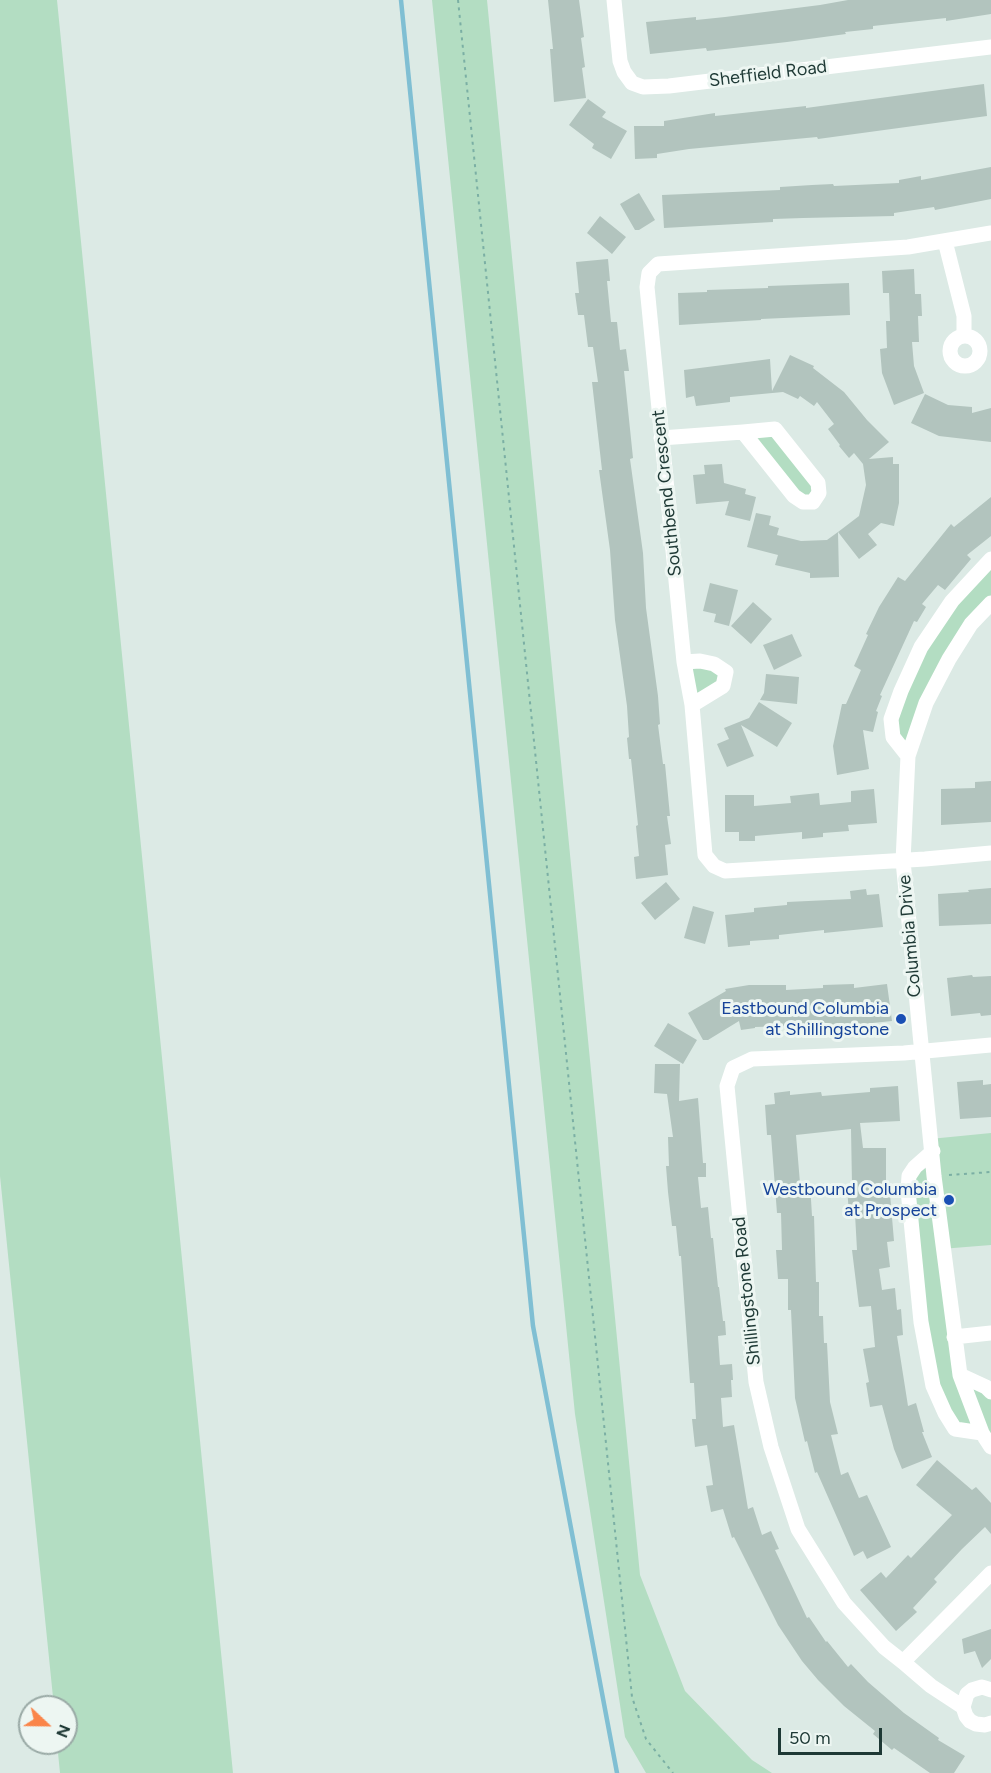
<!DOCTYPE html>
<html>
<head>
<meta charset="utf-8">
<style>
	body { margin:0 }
	#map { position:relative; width:991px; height:1773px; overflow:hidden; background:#dceae5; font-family:Figtree,sans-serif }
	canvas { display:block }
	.north { position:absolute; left:18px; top:1695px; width:60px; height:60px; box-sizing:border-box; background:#edf6f2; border:2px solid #9aaaa6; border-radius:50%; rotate:112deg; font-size:16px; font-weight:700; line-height:24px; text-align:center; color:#1e3935 }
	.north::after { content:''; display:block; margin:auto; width:21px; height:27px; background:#fa854a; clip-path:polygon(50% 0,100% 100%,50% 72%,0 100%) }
	.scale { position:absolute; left:778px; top:1728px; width:104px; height:27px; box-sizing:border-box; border:3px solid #1e3935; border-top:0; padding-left:8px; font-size:18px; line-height:21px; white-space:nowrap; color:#1e3935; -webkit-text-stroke:4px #edf6f2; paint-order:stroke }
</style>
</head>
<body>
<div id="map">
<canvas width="991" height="1773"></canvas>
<div class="north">N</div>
<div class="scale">50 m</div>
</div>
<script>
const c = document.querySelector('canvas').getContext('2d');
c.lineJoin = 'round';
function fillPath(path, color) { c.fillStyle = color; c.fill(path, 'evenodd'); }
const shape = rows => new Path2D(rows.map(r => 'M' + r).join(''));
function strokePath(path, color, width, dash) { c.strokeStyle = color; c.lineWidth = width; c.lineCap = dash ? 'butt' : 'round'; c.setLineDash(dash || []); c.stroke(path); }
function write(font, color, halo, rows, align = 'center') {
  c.font = font + ' Figtree,sans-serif'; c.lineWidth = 6; c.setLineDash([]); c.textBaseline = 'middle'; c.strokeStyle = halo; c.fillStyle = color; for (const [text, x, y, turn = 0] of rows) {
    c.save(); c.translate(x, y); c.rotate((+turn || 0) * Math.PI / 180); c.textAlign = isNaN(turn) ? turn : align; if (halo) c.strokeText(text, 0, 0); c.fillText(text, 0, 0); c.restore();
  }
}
const green = shape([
	[0,0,57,0,233,1773,60,1773,57,1743,66,1743,66,1707,54,1707,0,1176],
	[432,0,487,0,640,1575,685,1691,752,1760,772,1773,646,1773,625,1737,575,1414],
	[775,429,818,483,803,502,743,432],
	[991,559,991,603,971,624,908,756,893,737,921,647],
	[700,661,726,679,692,705,684,662],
	[991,1133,991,1245,941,1249,957,1377,991,1392,991,1447,982,1434,955,1431,932,1379,905,1182,932,1164,930,1139]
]);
const stream = shape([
	[401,0,533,1326,617,1773]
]);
const building = shape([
	[548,0,579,0,584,37,581,38,585,67,582,68,586,98,554,102,550,49,553,49],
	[848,0,991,0,991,14,946,21,946,18,873,26,873,29,845,32,846,34,787,42,707,51,706,48,650,54,646,22,696,17,696,20,725,17,820,5],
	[984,84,987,116,818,139,817,137,689,149,657,154,657,158,635,159,634,126,664,126,664,121,715,113,715,116,806,106,806,108],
	[588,99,606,112,602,117,627,131,611,159,592,148,594,144,569,125],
	[991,167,991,199,935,210,934,207,894,213,894,216,803,218,773,219,773,222,664,228,662,195,780,190,780,187,812,185,833,184,834,186,899,183,899,180,921,176,921,180],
	[639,193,655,220,639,230,635,230,620,204],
	[600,216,626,237,612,254,587,233],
	[608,259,610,281,607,281,611,322,617,322,620,350,626,349,629,371,624,371,633,458,630,459,643,553,646,608,658,696,660,724,658,725,663,764,665,764,670,816,667,816,671,844,665,845,668,875,636,879,634,857,639,856,636,826,638,825,631,759,629,759,627,738,629,737,627,706,615,620,610,550,599,470,602,470,592,382,598,382,593,347,588,347,584,315,578,315,575,293,579,293,576,262],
	[914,269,915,294,921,294,922,316,918,316,919,342,912,342,914,366,924,393,894,405,882,373,880,349,887,348,886,321,890,321,889,293,883,293,882,271],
	[849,283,850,315,761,319,761,320,679,325,678,293,707,292,707,290,768,288,768,286],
	[790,355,814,366,813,368,844,392,867,420,889,442,869,459,893,457,893,464,899,464,899,503,894,526,881,523,868,534,877,545,859,559,838,532,859,516,866,485,863,464,854,453,849,458,839,446,840,445,828,429,834,424,817,402,814,406,800,396,798,399,783,392,730,397,730,402,696,406,694,396,686,398,684,370,770,359,772,391],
	[925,394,948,405,972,407,972,413,991,408,991,442,939,436,911,423],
	[722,464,724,483,746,489,745,494,756,497,750,521,725,515,729,501,696,504,693,475,705,474,704,465],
	[991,497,991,536,967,555,971,559,945,590,938,585,922,604,926,607,917,622,914,621,880,695,882,696,876,711,878,712,873,732,863,730,869,769,837,775,833,746,842,704,846,704,861,670,854,666,868,635,866,634,879,607,898,577,905,581,951,524,954,527],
	[756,513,771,516,769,525,779,528,777,535,801,541,827,540,838,532,839,577,810,578,810,573,775,565,778,555,747,547],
	[710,583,738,590,729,626,714,622,716,614,703,611],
	[753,602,772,619,751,644,731,626],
	[792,634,802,656,774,670,763,645],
	[766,674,799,677,797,704,760,700,764,693],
	[759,702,792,723,777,747,741,725,754,756,727,767,717,744,729,739,724,728,749,718],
	[991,781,991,822,941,825,941,789,975,788,975,782],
	[874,789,877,823,848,825,849,831,823,833,823,837,802,839,802,832,755,836,755,841,739,841,739,832,725,832,725,795,754,795,754,806,791,803,790,796,819,793,820,805,851,802,851,791],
	[666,882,680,899,655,920,641,903],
	[991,888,991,924,939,926,938,894,969,892,968,890],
	[866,889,867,895,879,894,883,927,824,933,824,930,779,935,779,939,750,941,750,945,728,947,725,915,754,912,754,908,787,905,787,902,851,899,850,891],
	[693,906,714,912,705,944,684,938],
	[972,975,973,977,991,976,991,1015,981,1016,980,1013,951,1016,947,978],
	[854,984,854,988,887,984,892,1021,824,1028,824,1025,755,1027,755,1028,741,1030,739,1021,708,1040,703,1040,688,1013,726,991,725,989,749,985,786,985,786,990,823,988,823,985],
	[668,1023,697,1040,683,1064,654,1046],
	[655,1064,680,1064,679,1101,698,1098,703,1163,706,1163,706,1177,698,1177,701,1208,708,1207,711,1238,713,1238,718,1287,719,1287,723,1321,725,1321,726,1335,718,1336,720,1365,732,1364,733,1380,731,1380,732,1397,721,1398,723,1427,734,1425,748,1509,753,1507,762,1535,771,1531,779,1549,775,1550,807,1618,809,1617,826,1642,827,1641,848,1667,851,1664,868,1682,904,1713,939,1738,938,1740,965,1756,954,1773,930,1773,894,1748,892,1750,873,1734,875,1731,844,1706,818,1680,802,1661,778,1625,734,1537,732,1538,723,1509,711,1512,706,1486,713,1485,707,1445,695,1447,692,1419,696,1419,694,1383,690,1383,681,1256,679,1256,676,1226,672,1226,668,1192,666,1166,669,1166,668,1137,673,1137,667,1094,654,1093],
	[983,1080,983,1085,991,1084,991,1117,960,1119,957,1082],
	[898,1086,900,1121,860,1123,863,1148,886,1148,886,1182,889,1182,894,1241,887,1242,890,1267,879,1269,882,1290,895,1288,897,1310,901,1309,903,1335,897,1336,908,1406,916,1403,924,1432,922,1432,932,1457,902,1469,894,1449,882,1405,870,1407,866,1383,869,1382,863,1349,875,1347,871,1306,859,1307,852,1250,857,1250,855,1214,849,1215,847,1186,852,1185,851,1129,796,1135,800,1183,810,1183,812,1216,814,1216,816,1282,819,1282,819,1316,823,1316,824,1343,827,1343,830,1402,838,1434,831,1435,841,1475,848,1472,859,1498,867,1495,891,1547,867,1559,863,1551,854,1556,817,1472,815,1473,807,1441,805,1442,795,1398,791,1310,788,1310,788,1279,778,1279,776,1250,782,1250,781,1213,777,1213,771,1135,767,1135,765,1105,775,1104,774,1093,790,1091,790,1095,821,1092,822,1096,870,1092,870,1088],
	[937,1460,972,1490,976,1487,991,1503,991,1534,985,1527,962,1549,934,1579,937,1582,913,1608,917,1612,896,1631,860,1590,881,1572,886,1578,908,1555,911,1558,952,1515,916,1485],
	[991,1629,991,1659,982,1668,975,1651,964,1654,962,1639]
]);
const path = shape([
	[458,0,632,1697,646,1739,673,1773],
	[949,1175,991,1172]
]);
const minor = shape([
	[614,0,620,61,624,72,632,83,643,87,669,86,991,47],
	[991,233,908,247,658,264,649,273,647,287,684,662,692,705,705,855,714,866,725,871,925,859,991,853],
	[945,241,964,316,964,335],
	'950 351a15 15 0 1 1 30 0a15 15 0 1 1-30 0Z',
	[661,438,743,432,775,429,818,483,819,493,813,502,803,502,794,496,743,432],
	[991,603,971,624,949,659,926,703,908,756,903,861,934,1176,960,1375,982,1433,991,1447],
	[684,662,700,661,714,664,726,672,723,686,692,705],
	[908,756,893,737,891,719,901,691,921,647,952,601,991,559],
	[991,1045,904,1053,752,1059,733,1068,727,1086,756,1382,771,1447,798,1529,844,1603,884,1647,903,1662,991,1573],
	[933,1151,915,1167,909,1176,908,1190,921,1322,933,1386,945,1413,955,1429,982,1433],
	[954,1337,991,1333],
	[960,1375,986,1387,991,1392],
	[903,1662,931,1686,963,1707],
	[991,1690,982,1687,972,1690,967,1694,963,1707,966,1716,970,1721,976,1724,985,1725,991,1723]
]);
const markers = [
	[901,1019,6,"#1a4fb4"],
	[949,1200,6,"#1a4fb4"]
];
const streetNames = [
	["Sheffield Road",768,74,-7],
	["Southbend Crescent",667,493,-96],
	["Columbia Drive",910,936,-95],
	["Shillingstone Road",747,1291,-96]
];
const transitNames = [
	["Eastbound Columbia",889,1009],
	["at Shillingstone",889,1030],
	["Westbound Columbia",937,1190],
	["at Prospect",937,1211]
];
fillPath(green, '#b3ddc2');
strokePath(stream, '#80bfd3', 4.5);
fillPath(building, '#b2c4be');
strokePath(path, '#7bafa4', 2, [3, 4.5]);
strokePath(minor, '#fff', 15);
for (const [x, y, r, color] of markers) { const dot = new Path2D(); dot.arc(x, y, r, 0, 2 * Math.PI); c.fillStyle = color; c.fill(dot); strokePath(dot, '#edf6f2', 2); }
write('18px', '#1e3935', '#edf6f2', streetNames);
write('18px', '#164399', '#edf6f2', transitNames, 'right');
</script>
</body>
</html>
